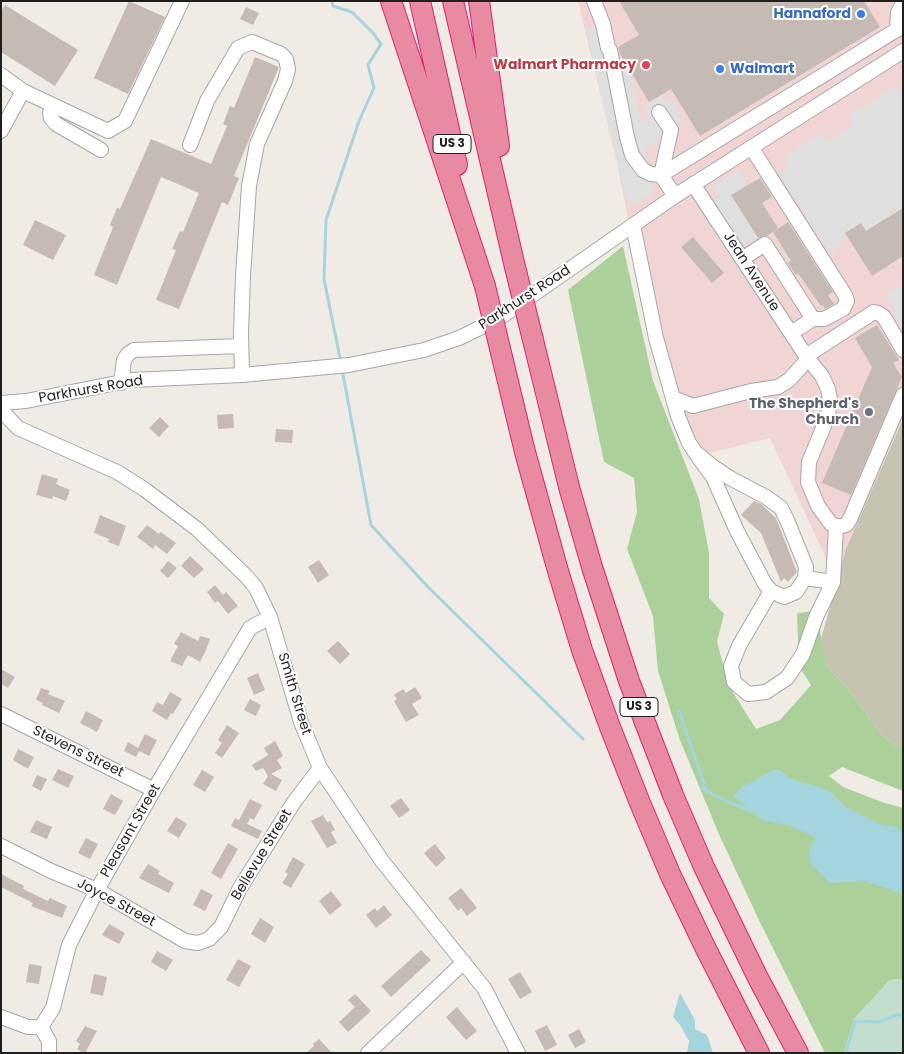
<!DOCTYPE html>
<html>
<head>
<meta charset="utf-8">
<style>
	body { margin:0 }
	#map { position:relative; width:904px; height:1054px; overflow:hidden; background:#f0ebe5; font-family:Poppins,sans-serif }
	canvas { display:block }
	.frame { position:absolute; inset:0; border:2px solid #1f1f1f; pointer-events:none }
</style>
</head>
<body>
<div id="map">
<canvas width="904" height="1054"></canvas>
<div class="frame"></div>
</div>
<script>
const c = document.querySelector('canvas').getContext('2d');
c.lineJoin = 'round';
function fillPath(path, color) { c.fillStyle = color; c.fill(path, 'evenodd'); }
const shape = rows => new Path2D(rows.map(r => 'M' + r).join(''));
function strokePath(path, color, width, dash) { c.strokeStyle = color; c.lineWidth = width; c.lineCap = dash ? 'butt' : 'round'; c.setLineDash(dash || []); c.stroke(path); }
function write(font, color, halo, rows, align = 'center') {
  c.font = font + ' Poppins,sans-serif'; c.lineWidth = 4; c.setLineDash([]); c.textBaseline = 'middle'; c.strokeStyle = halo; c.fillStyle = color; for (const [text, x, y, turn = 0] of rows) {
    c.save(); c.translate(x, y); c.rotate((+turn || 0) * Math.PI / 180); c.textAlign = isNaN(turn) ? turn : align; if (halo) c.strokeText(text, 0, 0); c.fillText(text, 0, 0); c.restore();
  }
}
const commercial = shape([
	[578,1,903,1,903,419,846,549,839,579,831,569,770,438,693,457,633,244,617,163]
]);
const construction = shape([
	[903,419,903,751,882,735,850,692,827,666,821,639,846,549]
]);
const forest = shape([
	[623,246,653,381,699,499,709,553,709,598,724,614,717,642,729,686,756,729,780,720,811,685,799,666,797,613,816,611,827,666,850,692,882,735,903,751,903,791,842,767,829,776,843,787,882,802,903,808,903,979,890,980,854,1019,844,1053,825,1053,757,916,718,832,680,740,658,671,653,616,627,549,637,512,634,478,604,462,568,290]
]);
const wetland = shape([
	[903,979,903,1053,844,1053,854,1019,890,980]
]);
const parking = shape([
	[598,26,622,73,631,71,641,123,648,118,643,107,662,95,666,102,671,99,683,120,657,142,646,148,653,193,630,207,617,163,586,29],
	[896,86,903,98,903,208,866,231,861,223,845,233,838,249,830,254,779,173,788,167,783,158,820,134,826,142,854,124,849,116],
	[738,170,748,185,757,236,743,245,713,201,720,196,713,186],
	[903,285,903,328,885,295]
]);
const water = shape([
	[773,770,780,770,789,778,828,790,846,807,884,826,893,826,903,832,903,894,865,881,830,883,811,864,809,852,815,837,791,826,762,820,733,796,744,786],
	[680,993,695,1020,695,1029,707,1035,713,1053,687,1053,689,1041,680,1025,673,1017]
]);
const stream = shape([
	[332,1,333,6,352,12,373,33,381,44,368,65,374,88,359,121,326,220,324,279,341,363],
	[342,369,371,525,428,587,583,739],
	[679,711,706,790],
	[701,788,726,801,751,811],
	[846,1053,855,1021,879,1022,896,1015,903,1016]
]);
const building = shape([
	[129,1,165,17,128,94,94,78],
	[619,1,864,1,880,27,700,136,671,89,649,102,620,54,618,47,639,35],
	[5,5,78,50,55,86,1,52,1,11],
	[246,7,259,13,253,25,240,19],
	[255,57,279,67,234,176,239,178,228,205,222,202,179,309,156,300,176,250,172,249,180,231,183,232,199,193,161,177,117,285,94,275,113,227,110,225,117,208,120,209,151,139,211,164,227,126,223,124,230,106,234,108],
	[760,178,772,197,762,203,778,228,767,236,758,238,731,195],
	[903,208,903,256,872,276,845,233,861,223,866,231],
	[35,220,66,235,53,260,23,245],
	[788,222,833,292,828,295,834,304,825,309,823,305,821,306,798,273,796,275,788,263,791,261,773,232],
	[693,237,724,273,712,283,681,247],
	[877,325,899,360,893,363,902,377,851,495,822,483,872,367,855,338],
	[233,414,234,428,218,429,217,415],
	[160,417,169,426,159,437,149,428],
	[276,429,293,430,292,443,275,442],
	[42,474,58,479,56,484,70,490,66,501,53,496,52,499,36,495],
	[754,501,761,504,776,518,797,572,788,582,784,578,781,582,761,533,741,515],
	[100,515,126,526,119,546,108,542,109,539,94,533],
	[147,525,159,534,161,532,176,543,167,554,155,545,153,549,137,537],
	[190,556,204,569,194,578,181,566],
	[319,560,329,575,318,583,308,567],
	[168,561,177,568,168,578,160,571],
	[215,585,223,595,226,592,238,606,228,614,218,601,215,603,207,592],
	[181,632,198,641,200,636,210,639,206,650,200,662,188,655,182,666,170,661,178,646,174,644],
	[338,641,350,654,340,664,327,651],
	[1,669,15,677,8,688,1,684],
	[258,673,265,690,254,695,247,678],
	[415,687,422,698,412,704,419,715,406,722,394,701,397,699,394,695,403,689,406,693],
	[41,688,50,691,48,694,65,701,59,713,42,705,43,703,36,700],
	[170,692,182,699,173,714,171,713,167,720,152,711,157,702,163,705],
	[250,699,261,705,256,716,244,710],
	[86,711,103,720,97,732,80,723],
	[227,725,239,733,222,758,215,753,222,743,218,740],
	[145,734,157,740,149,756,139,751,136,757,124,751,128,742,138,748],
	[275,741,283,756,277,760,282,768,271,774,282,780,276,791,263,784,268,776,263,768,256,771,252,765,268,755,264,748],
	[18,749,34,757,28,769,13,760],
	[58,769,74,776,68,788,52,780],
	[202,770,214,777,205,792,193,785],
	[37,775,47,779,41,791,32,786],
	[111,794,123,801,115,815,103,809],
	[401,798,410,810,399,818,390,806],
	[250,799,262,805,254,820,250,818,247,824,262,831,258,839,231,826,235,818,239,820],
	[323,815,327,822,330,821,335,830,331,832,337,843,327,848,311,821],
	[176,817,187,824,179,838,167,831],
	[36,820,52,827,47,839,30,832],
	[86,838,98,844,90,859,78,853],
	[228,843,238,849,221,879,211,873],
	[435,844,446,858,436,867,424,853],
	[293,857,305,864,291,888,282,883,288,874,285,872],
	[148,864,160,871,158,874,174,883,169,893,139,878],
	[1,874,24,886,23,889,48,901,50,898,67,906,62,918,31,906,33,903,1,887],
	[461,888,477,908,467,916,461,908,458,911,448,898],
	[201,889,213,895,205,911,193,905],
	[331,891,342,905,330,915,319,901],
	[384,905,392,915,376,928,366,915,375,908,377,911],
	[260,918,274,927,265,943,251,934],
	[109,924,125,933,119,944,102,935],
	[421,950,431,960,391,997,381,986],
	[157,951,173,960,166,971,151,962],
	[238,959,251,966,239,987,226,980],
	[29,964,42,966,39,984,26,982],
	[520,972,532,992,520,999,508,979],
	[94,974,107,977,103,996,90,993],
	[355,994,371,1011,348,1032,339,1022,355,1007,348,1000],
	[457,1007,477,1031,466,1040,446,1017],
	[547,1025,557,1045,545,1051,535,1031],
	[85,1026,97,1031,85,1053,83,1053,77,1049,80,1044,76,1041],
	[579,1029,586,1042,575,1048,568,1035],
	[319,1039,332,1053,306,1053,314,1046,313,1044]
]);
const minor = shape([
	[594,1,603,24,608,48,610,50,627,137,632,155,643,170,651,174,661,175,675,196],
	[897,30,898,13,903,3],
	[1,75,23,91,1,131],
	[23,91,108,131,125,121,182,1],
	[53,105,50,113,51,118,56,124,101,150],
	[659,112,671,130,661,175,903,26],
	[190,145,207,101,238,48,252,42,281,54,286,59,288,69,285,81,257,144,249,186,243,276,241,332,242,375],
	[751,147,845,295,847,301,843,309,824,319,813,319],
	[693,184,806,356,822,376,828,389,830,399,828,416,809,462,808,482,818,506,831,524,836,526,842,526,846,525,850,519,903,395],
	[633,225,656,338,678,416,684,431,689,443,695,452,704,465,713,477,737,531,765,584,771,591,784,597,796,592,805,578,806,567,787,520,781,508,766,497,730,478,712,466,695,452],
	[742,259,765,244,813,319,791,333],
	[806,356,874,312,878,313,884,317,903,350],
	[121,383,124,360,128,354,134,350,241,346],
	[673,398,693,406,751,391,778,387,789,380,808,359],
	[1,403,26,401,132,380,242,375,349,365,424,350,459,338,498,319,675,196,903,51],
	[1,410,18,428,117,472,144,489,197,529,246,576,256,588,270,617,301,722,320,768,382,861,484,988,518,1053],
	[805,578,833,582],
	[771,591,739,646,731,666,734,682,748,694,766,692,787,678,803,654,816,617,833,582,836,526],
	[1,714,154,790],
	[1,846,51,871,97,890,185,941,198,943,209,939,221,927,240,888,294,802,320,768],
	[1,1017,28,1027,41,1027,53,1008,69,945,97,890,155,788,250,628,270,617],
	[41,1027,49,1041,49,1053],
	[368,1053,464,962]
]);
const highway = shape([
	[391,1,485,286],
	[420,1,457,165],
	[453,1,515,267],
	[479,1,499,146],
	[533,340,569,487,592,567,629,681,673,795,704,867,758,978,798,1053],
	[503,361,525,452,558,571,582,650,610,727,640,803,670,874,706,949,759,1053]
]);
const highwayBridge = shape([
	[515,267,533,340],
	[485,286,503,361]
]);
const markers = [
	[861,14,5,"#3f7fe0"],
	[646,65,5,"#e0444e"],
	[720,69,5,"#3f7fe0"],
	[869,412,5,"#6b7280"]
];
const shields = [
	[452,144,38],
	[639,707,38]
];
const shieldNames = [
	["US 3",452,144],
	["US 3",639,707]
];
const shopNames = [
	["Hannaford",851,14],
	["Walmart",730,69,"left"]
];
const healthNames = [
	["Walmart Pharmacy",636,65]
];
const streetNames = [
	["Jean Avenue",751,272,57],
	["Parkhurst Road",525,298,-33],
	["Parkhurst Road",91,390,-10],
	["Smith Street",294,694,73],
	["Stevens Street",78,752,26],
	["Pleasant Street",131,831,-60],
	["Bellevue Street",262,855,-59],
	["Joyce Street",116,903,28]
];
const worshipNames = [
	["The Shepherd's",859,404],
	["Church",859,420]
];
fillPath(commercial, '#f1d4d4');
fillPath(construction, '#c5c3b0');
fillPath(forest, '#acd099');
fillPath(wetland, '#c1decf');
fillPath(parking, '#dfdfdf');
fillPath(water, '#a4d5de');
strokePath(stream, '#a4d5de', 3);
fillPath(building, '#c5bbb4');
strokePath(minor, '#a6a6a6', 16);
strokePath(highway, '#de226e', 22);
strokePath(minor, '#fff', 14);
strokePath(highway, '#e88ba2', 20);
strokePath(highwayBridge, '#de226e', 22, []);
strokePath(highwayBridge, '#e88ba2', 20);
for (const [x, y, r, color] of markers) { const dot = new Path2D(); dot.arc(x, y, r, 0, 2 * Math.PI); c.fillStyle = color; c.fill(dot); strokePath(dot, '#fff', 2); }
for (const [x, y, w] of shields) { const box = new Path2D(); box.roundRect(x - w / 2, y - 9.5, w, 19, 4); c.fillStyle = '#fff'; c.fill(box); strokePath(box, '#1f1f1f', 1); }
write('bold 12px', '#1f1f1f', null, shieldNames);
write('bold 14px', '#366cbe', '#fff', shopNames, 'right');
write('bold 14px', '#be3a42', '#fff', healthNames, 'right');
write('14px', '#1f1f1f', '#fff', streetNames);
write('bold 14px', '#5b616d', '#fff', worshipNames, 'right');
</script>
</body>
</html>
